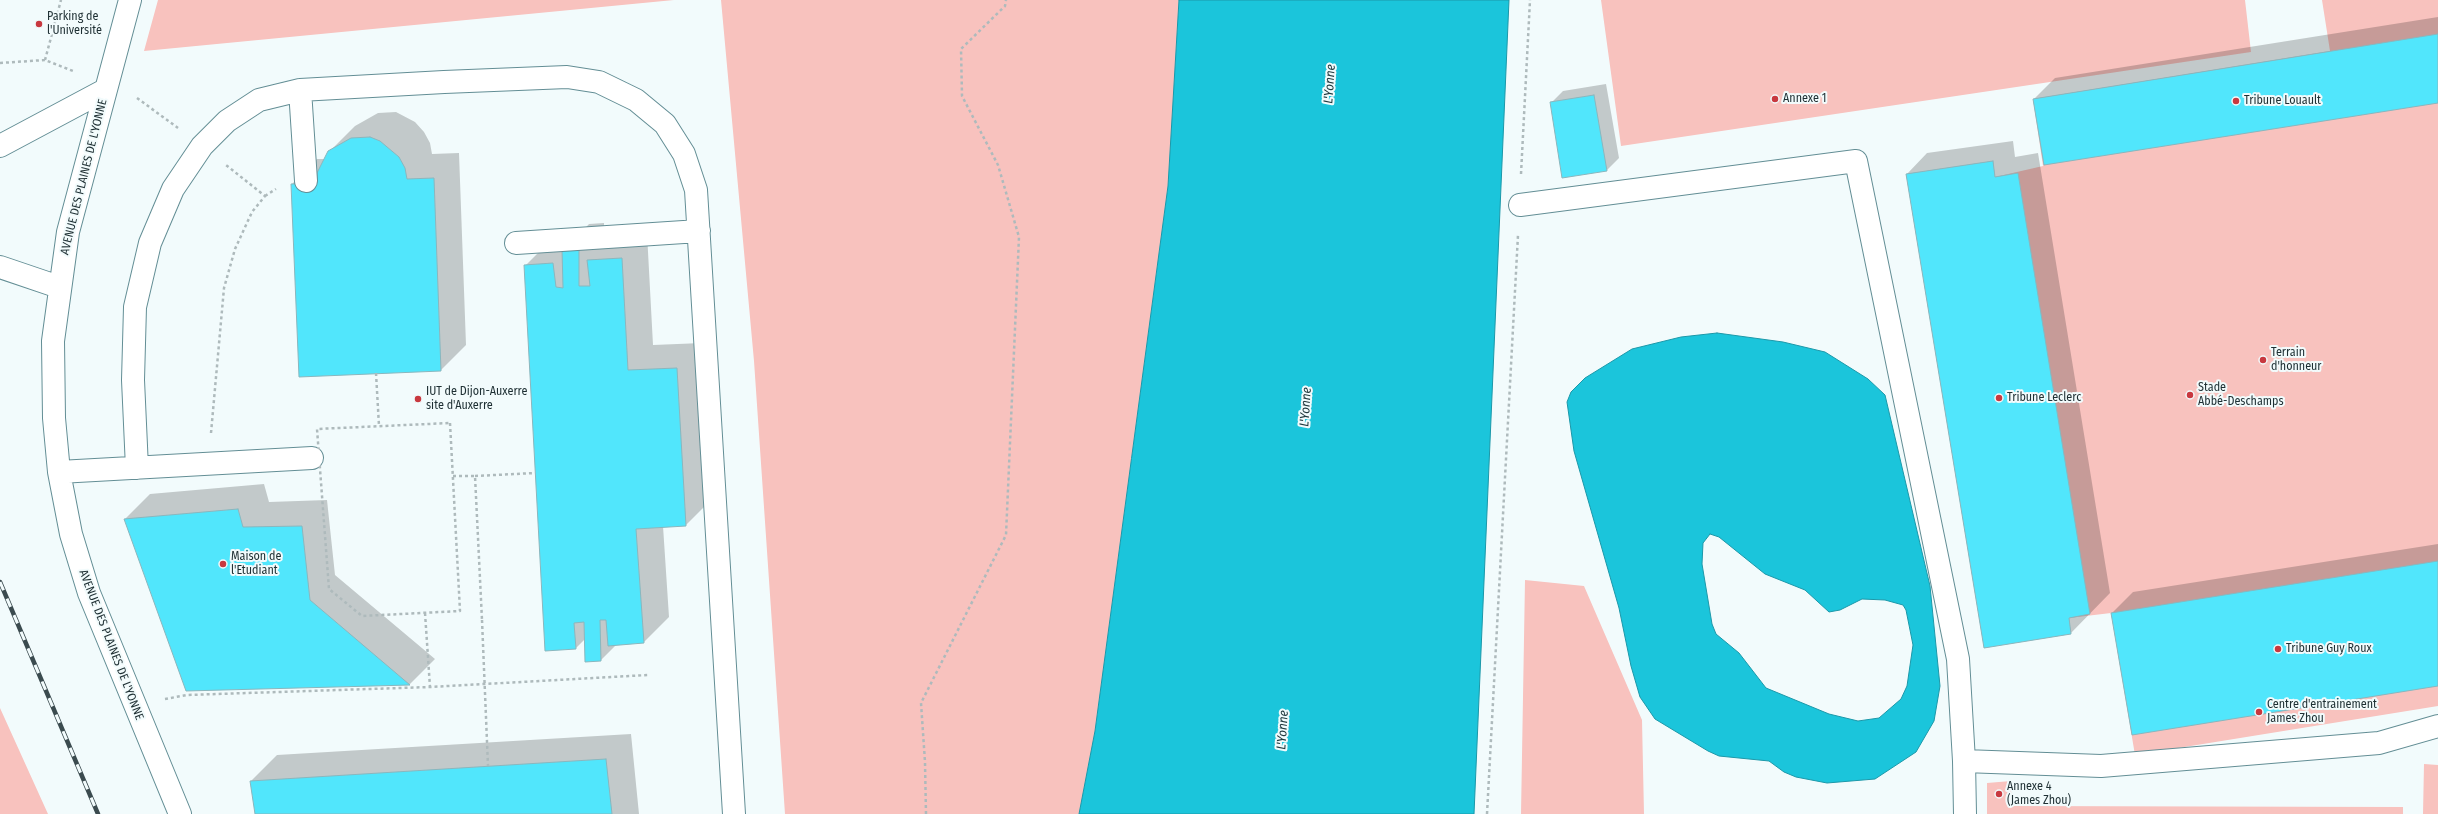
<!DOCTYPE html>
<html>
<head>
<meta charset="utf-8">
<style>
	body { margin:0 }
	canvas { display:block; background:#f2fbfc }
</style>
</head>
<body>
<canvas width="2438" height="814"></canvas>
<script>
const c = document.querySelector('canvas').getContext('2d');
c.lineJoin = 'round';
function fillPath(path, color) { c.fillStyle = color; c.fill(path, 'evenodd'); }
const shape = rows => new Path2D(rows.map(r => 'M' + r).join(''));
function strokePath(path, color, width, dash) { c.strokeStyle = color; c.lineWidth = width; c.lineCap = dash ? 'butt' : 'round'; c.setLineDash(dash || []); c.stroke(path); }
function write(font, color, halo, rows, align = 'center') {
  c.font = font + ' "Fira Sans Condensed",sans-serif'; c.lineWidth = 4; c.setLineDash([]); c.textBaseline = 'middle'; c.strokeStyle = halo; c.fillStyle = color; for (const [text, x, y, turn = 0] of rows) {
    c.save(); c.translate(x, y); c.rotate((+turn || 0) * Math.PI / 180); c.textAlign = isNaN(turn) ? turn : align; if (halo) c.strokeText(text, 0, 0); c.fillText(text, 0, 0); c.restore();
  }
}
const green = shape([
	[158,0,674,0,144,51],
	[721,0,1179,0,1168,186,1095,731,1079,814,785,814,754,361],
	[1601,0,2245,0,2251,52,1621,146],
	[2322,0,2438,0,2438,706,2135,755,2111,613,2069,618,2071,634,1984,648,1906,174,1993,161,1995,177,2043,166,2033,99,2330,51],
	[1525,580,1584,586,1642,720,1644,814,1521,814],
	[0,708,48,814,0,814],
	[2424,764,2438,765,2438,814,2423,814],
	[2011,781,2012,806,2403,807,2403,814,1987,814,1987,783]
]);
const water = shape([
	[1179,0,1509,0,1474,814,1079,814,1095,731,1168,186,1179,0],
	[1717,333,1783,342,1825,352,1868,379,1885,395,1930,586,1940,686,1934,721,1916,752,1875,779,1827,783,1796,777,1784,772,1769,761,1719,756,1708,751,1655,719,1640,697,1631,666,1619,608,1574,451,1567,402,1571,392,1585,378,1632,349,1681,337,1717,333],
	[1710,534,1719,537,1765,574,1805,590,1829,612,1840,610,1862,599,1885,600,1903,605,1906,610,1913,645,1907,686,1901,699,1879,718,1858,721,1829,714,1766,688,1739,653,1716,634,1712,624,1702,564,1703,543,1710,534]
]);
const shadow = shape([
	[2438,17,2438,102,2034,99,2055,78],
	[1606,84,1619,158,1607,170,1551,103,1563,91],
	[396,112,415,122,424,132,430,143,432,154,459,153,466,345,441,370,292,184,317,159,325,159,329,152,355,126,378,113],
	[2013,141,2015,157,2038,153,2110,593,2071,633,1907,174,1927,153],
	[604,223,604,245,647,233,653,345,702,343,711,500,686,525,663,526,669,617,644,642,616,645,601,660,586,638,576,648,525,266,551,240,575,239,589,224],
	[264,484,269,502,327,500,335,575,435,659,410,684,186,690,125,519,150,494],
	[2438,544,2438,685,2112,613,2133,592],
	[631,734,639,814,256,814,251,781,277,755]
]);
const building = shape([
	[2438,34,2438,103,2044,165,2033,99,2438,34],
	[1594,95,1607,171,1562,178,1550,102,1594,95],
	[370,137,380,141,399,157,405,168,407,179,434,178,441,371,299,377,291,184,317,183,317,173,328,151,351,138,370,137],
	[1993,161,1995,177,2018,173,2090,614,2069,618,2071,634,1984,648,1906,174,1993,161],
	[579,248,579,286,590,286,587,260,622,258,628,370,677,368,686,526,636,529,644,643,608,646,606,620,600,620,601,661,585,662,584,622,574,623,576,649,545,651,524,265,553,263,556,287,563,288,562,249,579,248],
	[238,509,243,527,302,526,310,600,410,685,186,691,124,519,238,509],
	[2438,561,2438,686,2132,735,2111,613,2438,561],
	[606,759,612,814,255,814,250,781,606,759]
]);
const path = shape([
	[45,60,61,0],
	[0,63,45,60,73,71],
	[137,98,178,128],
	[1521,174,1530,0],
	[265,196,276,189],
	[376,373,379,426],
	[450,423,460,611,362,616,329,589,317,429,450,423],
	[211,433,224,288,235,249,252,212,265,196,226,165],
	[453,476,475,476,482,620],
	[475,476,535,473],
	[425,613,430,687],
	[165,699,187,695,430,687,648,675],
	[926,814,925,762,921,703,1006,535,1019,237,998,165,962,96,961,49,1005,6,1006,0],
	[1487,814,1518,235]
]);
const minor = shape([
	[130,0,68,232,53,341,54,418,59,472,71,534,89,593,180,814],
	[300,90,306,181],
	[0,146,105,90],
	[1520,205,1856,161,1958,659,1964,761],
	[516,243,699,231],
	[0,267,59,287],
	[137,468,133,380,135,307,150,243,173,189,202,146,227,121,259,100,300,90,444,82,567,77,599,82,636,100,665,124,684,154,696,190,734,814],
	[59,472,312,458],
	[1965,814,1964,761,2101,766,2379,743,2438,726]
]);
const rail = shape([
	[0,582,98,814]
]);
const pathBridge = shape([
	[482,620,488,766]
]);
const markers = [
	[39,24,4,"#c8383f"],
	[1775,99,4,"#c8383f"],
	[2236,101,4,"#c8383f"],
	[2263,360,4,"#c8383f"],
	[2190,395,4,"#c8383f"],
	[1999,398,4,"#c8383f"],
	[418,399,4,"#c8383f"],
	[223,564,4,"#c8383f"],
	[2278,649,4,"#c8383f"],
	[2259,712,4,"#c8383f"],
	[1999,794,4,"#c8383f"]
];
const poiNames = [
	["Parking de",47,17],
	["l'Université",47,31],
	["Annexe 1",1783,99],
	["Tribune Louault",2244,101],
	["Terrain",2271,353],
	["d'honneur",2271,367],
	["Stade",2198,388],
	["Abbé-Deschamps",2198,402],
	["IUT de Dijon-Auxerre",426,392],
	["site d'Auxerre",426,406],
	["Tribune Leclerc",2007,398],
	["Maison de",231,557],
	["l'Etudiant",231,571],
	["Tribune Guy Roux",2286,649],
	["Centre d'entrainement",2267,705],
	["James Zhou",2267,719],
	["Annexe 4",2007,787],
	["(James Zhou)",2007,801]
];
const streetNames = [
	["AVENUE DES PLAINES DE L'YONNE",84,177,-76],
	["AVENUE DES PLAINES DE L'YONNE",111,645,69]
];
const waterNames = [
	["L'Yonne",1330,84,-86],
	["L'Yonne",1306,407,-86],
	["L'Yonne",1283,730,-86]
];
fillPath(green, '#f8c2be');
fillPath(water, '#1bc5db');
strokePath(water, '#1c98a9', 1);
fillPath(shadow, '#0003');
fillPath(building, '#51e6fc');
strokePath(building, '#8ab6bd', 1);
strokePath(minor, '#638e95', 24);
strokePath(path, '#aebabc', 2.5, [3, 3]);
strokePath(minor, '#fff', 22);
strokePath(rail, '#3b4b4f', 4.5);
strokePath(rail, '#f2fbfc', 3, [9]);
strokePath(pathBridge, '#aebabc', 2.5, [3, 3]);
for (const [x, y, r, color] of markers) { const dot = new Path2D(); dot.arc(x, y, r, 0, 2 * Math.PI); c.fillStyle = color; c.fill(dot); strokePath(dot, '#f2fbfc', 1.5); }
write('12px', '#1e2f33', '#f2fbfc', poiNames, 'left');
write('12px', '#1e2f33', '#f2fbfc', streetNames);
write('italic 13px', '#21393e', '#f2fbfc', waterNames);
</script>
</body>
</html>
